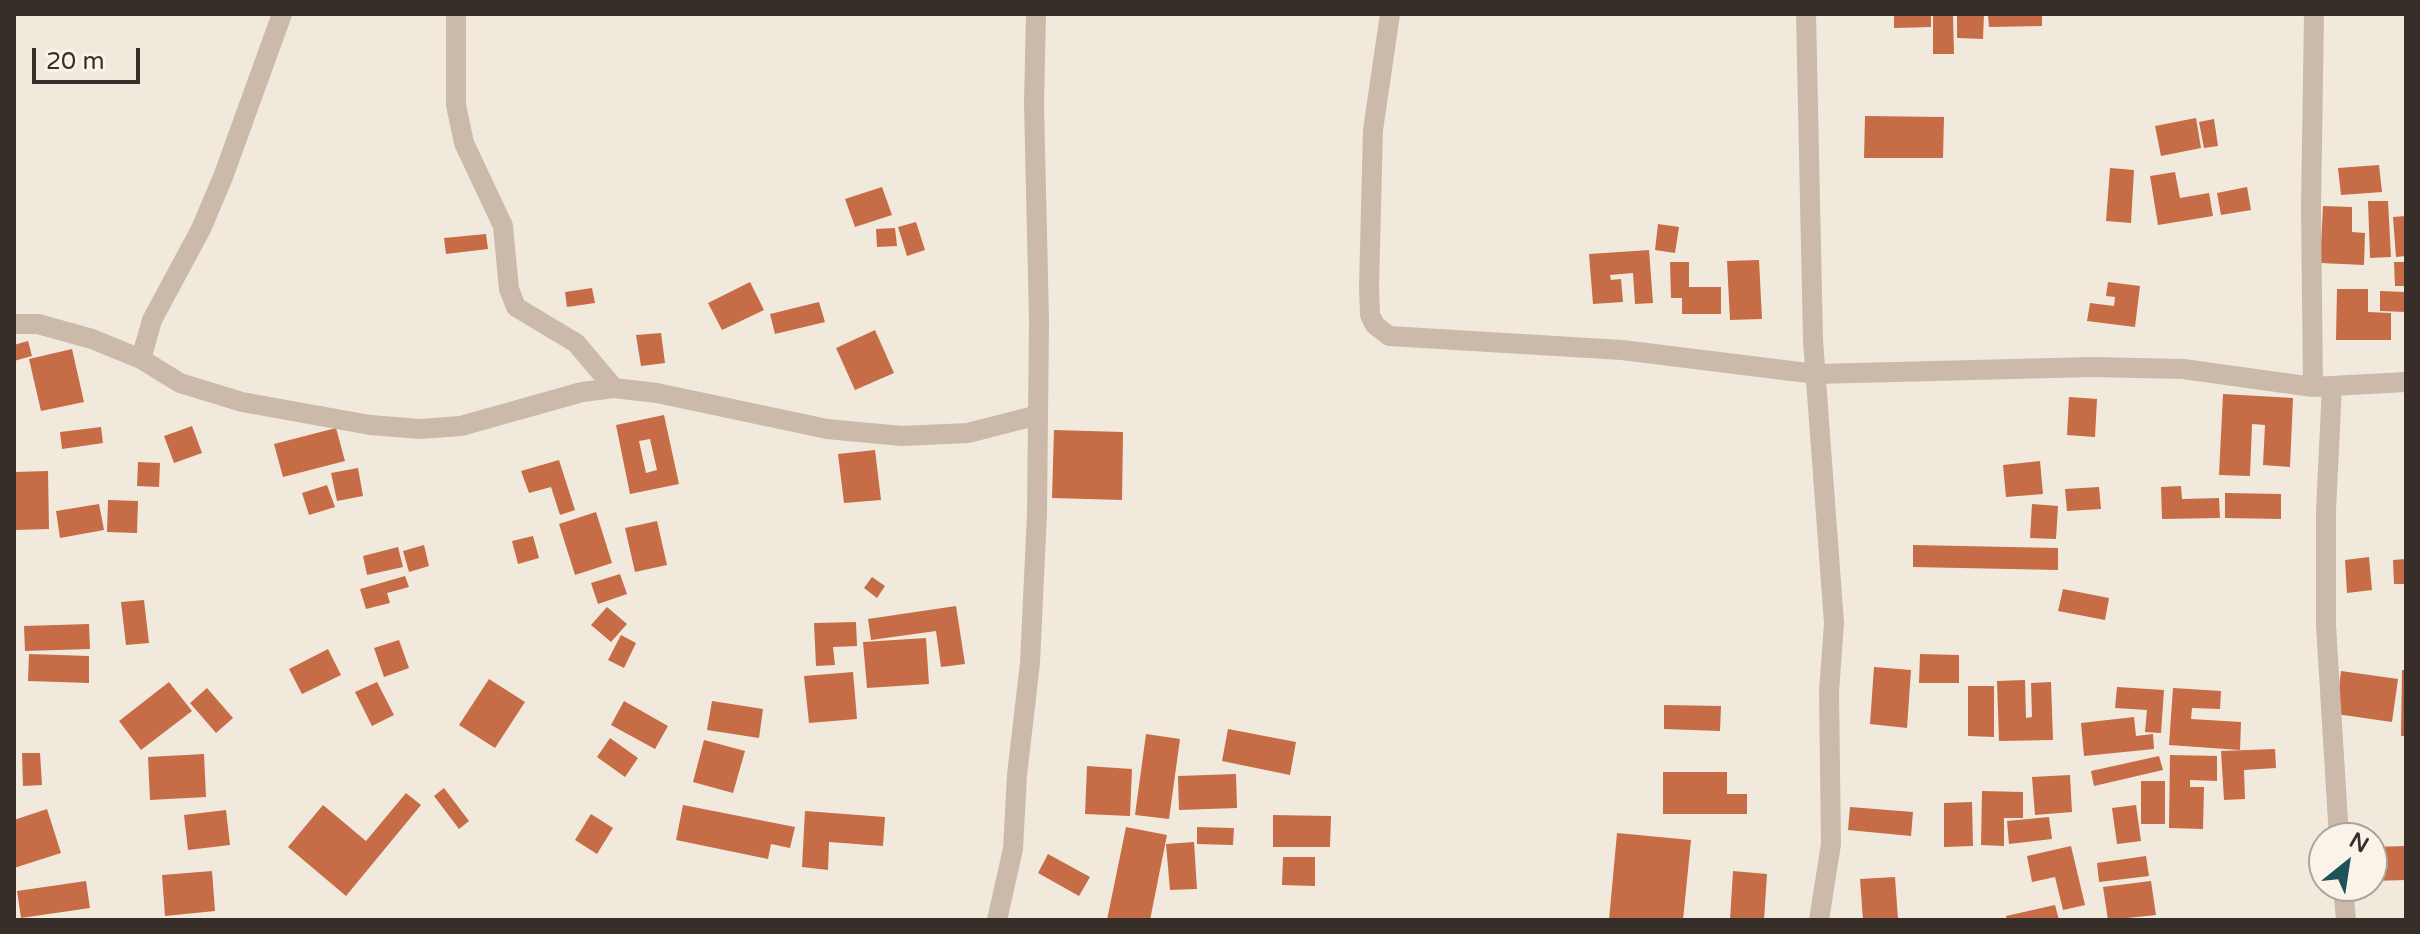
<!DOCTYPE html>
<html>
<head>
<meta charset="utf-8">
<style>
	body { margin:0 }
	#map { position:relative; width:2420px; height:934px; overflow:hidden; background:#f2e9dd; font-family:"Varela Round",sans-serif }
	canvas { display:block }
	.frame { position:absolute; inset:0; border:16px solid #382e29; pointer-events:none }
	.north { position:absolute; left:2308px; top:822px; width:80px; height:80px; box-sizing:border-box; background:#faf3e9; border:2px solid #aca49c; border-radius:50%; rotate:30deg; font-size:22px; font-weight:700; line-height:32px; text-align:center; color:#382e29 }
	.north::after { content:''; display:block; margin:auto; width:28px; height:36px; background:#1e5359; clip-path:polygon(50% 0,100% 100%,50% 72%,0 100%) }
	.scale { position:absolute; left:32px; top:48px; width:108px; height:36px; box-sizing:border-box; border:4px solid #382e29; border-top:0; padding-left:10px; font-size:24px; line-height:28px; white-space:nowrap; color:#382e29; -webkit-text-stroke:6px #faf3e9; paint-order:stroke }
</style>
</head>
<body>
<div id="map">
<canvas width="2420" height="934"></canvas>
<div class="frame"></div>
<div class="north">N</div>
<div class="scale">20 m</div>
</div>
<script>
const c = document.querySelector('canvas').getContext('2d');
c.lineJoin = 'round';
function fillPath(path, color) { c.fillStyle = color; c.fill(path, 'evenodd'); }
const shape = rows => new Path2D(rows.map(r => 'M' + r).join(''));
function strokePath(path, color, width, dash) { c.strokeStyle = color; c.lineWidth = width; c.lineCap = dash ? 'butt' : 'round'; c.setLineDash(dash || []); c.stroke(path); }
const building = shape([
	[1894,14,1931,14,1931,27,1894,28],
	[1933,14,1953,14,1954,54,1933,54],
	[1957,14,1984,14,1983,39,1957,38],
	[1988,14,2042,14,2042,26,1989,27],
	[1865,116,1944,117,1943,158,1864,158],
	[2196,118,2201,148,2161,156,2155,126],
	[2214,119,2218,146,2204,148,2199,122],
	[2379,165,2382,192,2341,195,2338,168],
	[2110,168,2134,170,2131,223,2106,221],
	[2175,172,2180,198,2209,193,2213,216,2158,225,2150,176],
	[882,187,892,215,855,227,845,199],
	[2247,187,2251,210,2221,215,2217,193],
	[2368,201,2388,201,2391,257,2370,258],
	[2323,206,2352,207,2352,232,2365,233,2364,265,2320,263],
	[2406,216,2406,256,2396,257,2393,217],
	[916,222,925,250,907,256,898,227],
	[1658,224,1679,227,1675,253,1655,250],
	[895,228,897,246,877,247,876,229],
	[486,234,488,249,446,254,444,238],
	[1649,250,1653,303,1635,304,1633,273,1610,275,1611,280,1621,279,1623,302,1593,304,1589,254],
	[1759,260,1762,319,1730,320,1727,261],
	[1670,262,1689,262,1689,287,1721,287,1721,314,1682,314,1682,298,1671,298],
	[2394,262,2406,262,2406,286,2395,286],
	[750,282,764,310,722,330,708,303],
	[2108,282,2140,286,2135,327,2087,321,2090,303,2114,306,2115,297,2106,296],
	[592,288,595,303,567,307,565,292],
	[2337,289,2368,289,2368,312,2391,313,2391,340,2336,340],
	[2380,291,2406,292,2406,312,2380,311],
	[819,302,825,322,775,334,770,314],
	[875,330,894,373,855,390,836,348],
	[661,333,665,363,641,366,636,335],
	[28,341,32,356,14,361,14,345],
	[72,349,84,402,41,411,29,359],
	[2223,394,2293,398,2290,467,2263,465,2265,425,2252,424,2250,476,2219,475],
	[2069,397,2097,399,2095,437,2067,435],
	[664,415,679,484,630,494,616,425],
	[650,439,657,470,646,473,639,441],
	[192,426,202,453,174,463,164,436],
	[101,427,103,443,62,449,60,432],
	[336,428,345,461,283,477,274,444],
	[1054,430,1123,432,1122,500,1052,498],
	[875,450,881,500,844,503,838,454],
	[559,460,575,510,560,515,551,487,529,493,521,471],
	[2040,461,2043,494,2006,497,2003,465],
	[138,462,160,463,159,487,137,486],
	[358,468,363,496,337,501,331,473],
	[48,471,49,529,15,530,14,472],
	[327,485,335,507,309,515,302,493],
	[2181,486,2182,499,2219,498,2220,518,2162,519,2161,487],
	[2099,487,2101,509,2067,511,2065,489],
	[2225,493,2281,494,2281,519,2225,518],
	[108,500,138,501,137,533,107,532],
	[99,504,104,530,60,538,56,511],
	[2032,504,2058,506,2056,539,2030,538],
	[596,512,612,563,575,575,559,524],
	[657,521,667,565,635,572,625,528],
	[533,536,539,558,518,564,512,541],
	[424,545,429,566,409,572,403,551],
	[1913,545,2058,548,2058,570,1913,567],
	[398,547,403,567,367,575,363,556],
	[2369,557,2372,590,2347,593,2345,560],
	[2406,559,2406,584,2394,584,2393,560],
	[620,574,627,594,598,604,591,583],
	[405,576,409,587,387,593,390,603,366,609,360,589],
	[872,577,885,586,877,598,864,588],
	[2063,589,2109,598,2105,620,2058,611],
	[144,600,149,643,126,645,121,602],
	[956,606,965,664,941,667,936,631,871,640,868,619],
	[607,607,627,624,611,642,591,625],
	[856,622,857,646,833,647,835,665,816,666,814,623],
	[89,624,90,649,25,651,24,626],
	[621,635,636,643,624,668,608,660],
	[926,638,929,684,867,688,863,642],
	[399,640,409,668,384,677,374,648],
	[328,649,341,675,302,694,289,669],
	[29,654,89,656,89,683,28,681],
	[1920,654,1959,655,1959,683,1919,683],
	[1874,667,1911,670,1907,728,1870,724],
	[2402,670,2406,670,2406,736,2401,736],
	[2341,671,2398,679,2392,722,2336,714],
	[853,672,857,719,809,723,804,676],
	[489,679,525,702,495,748,459,725],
	[2025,680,2026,718,2032,717,2031,683,2051,682,2053,740,1999,741,1997,681],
	[169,682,192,711,141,750,119,721],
	[377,682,394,715,372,726,355,692],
	[1968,686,1994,686,1994,737,1968,736],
	[2117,687,2164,690,2161,733,2145,732,2147,710,2115,708],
	[207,688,233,718,216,733,190,703],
	[2173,688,2221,691,2220,709,2192,708,2191,719,2241,722,2240,750,2169,745],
	[624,701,668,726,655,749,611,725],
	[712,701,763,709,759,738,707,730],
	[1664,705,1721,706,1720,731,1664,729],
	[2134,717,2136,736,2153,734,2154,749,2084,756,2081,723],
	[1228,729,1296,742,1290,775,1222,761],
	[1146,734,1180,739,1169,819,1135,815],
	[610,738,638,758,625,777,597,757],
	[704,740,745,751,733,793,693,782],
	[2275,749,2276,768,2244,770,2245,799,2224,800,2221,751],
	[22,753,40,753,42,785,23,786],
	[204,754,206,797,150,800,148,757],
	[2170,755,2217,756,2217,781,2190,780,2190,787,2204,787,2203,829,2169,828],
	[2159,756,2163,770,2094,786,2091,771],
	[1087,766,1132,769,1130,816,1085,814],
	[1663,772,1727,772,1727,794,1747,794,1747,814,1663,814],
	[1236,774,1237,808,1179,810,1178,776],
	[2070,775,2072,812,2035,815,2032,777],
	[2141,781,2165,781,2165,824,2141,824],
	[444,788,469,821,459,829,434,796],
	[1982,791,2023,792,2023,818,2004,818,2004,846,1981,845],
	[406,793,421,805,346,896,288,847,323,805,366,841],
	[1972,802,1973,846,1944,847,1944,803],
	[683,805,795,827,790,848,771,844,768,859,676,840],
	[2136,805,2141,841,2117,844,2112,808],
	[1850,807,1913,812,1911,836,1848,830],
	[47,809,61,853,14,868,14,820],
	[226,810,230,845,188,850,184,815],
	[805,811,885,817,883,846,829,842,828,870,802,867],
	[591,814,613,828,597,854,575,840],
	[1273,815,1331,816,1330,847,1273,847],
	[2049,817,2052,839,2009,844,2007,821],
	[1126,827,1167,835,1150,920,1107,920],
	[1197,827,1234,828,1233,845,1197,844],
	[1617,833,1691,840,1683,920,1609,920],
	[1194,842,1197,889,1170,890,1166,844],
	[2071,846,2085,905,2063,910,2055,877,2032,882,2027,856],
	[2406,846,2406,880,2372,881,2372,847],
	[1048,854,1090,877,1079,896,1038,873],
	[2146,856,2149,876,2099,882,2097,863],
	[1283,857,1315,857,1315,886,1282,885],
	[212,871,215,911,165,916,162,875],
	[1733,871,1767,874,1764,920,1730,920],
	[1895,877,1898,919,1863,920,1860,879],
	[86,881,90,908,21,918,17,891],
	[2151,881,2156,915,2108,920,2103,887],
	[2055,905,2059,920,2007,920,2006,916]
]);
const street = shape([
	[456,14,456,105,464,143,503,226,509,289,516,307,576,343,614,388],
	[1390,14,1373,130,1369,287,1370,315,1375,325,1389,336,1622,350,1816,374,2092,367,2183,369,2313,387,2406,382],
	[1806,14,1813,340,1834,623,1829,692,1831,844,1819,920],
	[14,324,38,324,92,339,141,359,180,383,242,402,370,425,420,429,461,426,582,392,614,388,657,393,827,429,902,436,968,433,1038,415],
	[141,359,152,320,201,229,223,177,282,14],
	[2332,386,2326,510,2326,625,2339,838],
	[2313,387,2311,208,2314,14],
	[2343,886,2346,920],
	[997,920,1013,849,1017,775,1030,663,1037,514,1039,321,1034,104,1036,14]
]);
fillPath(building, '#c66c47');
strokePath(street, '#cbbaa9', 20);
</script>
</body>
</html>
